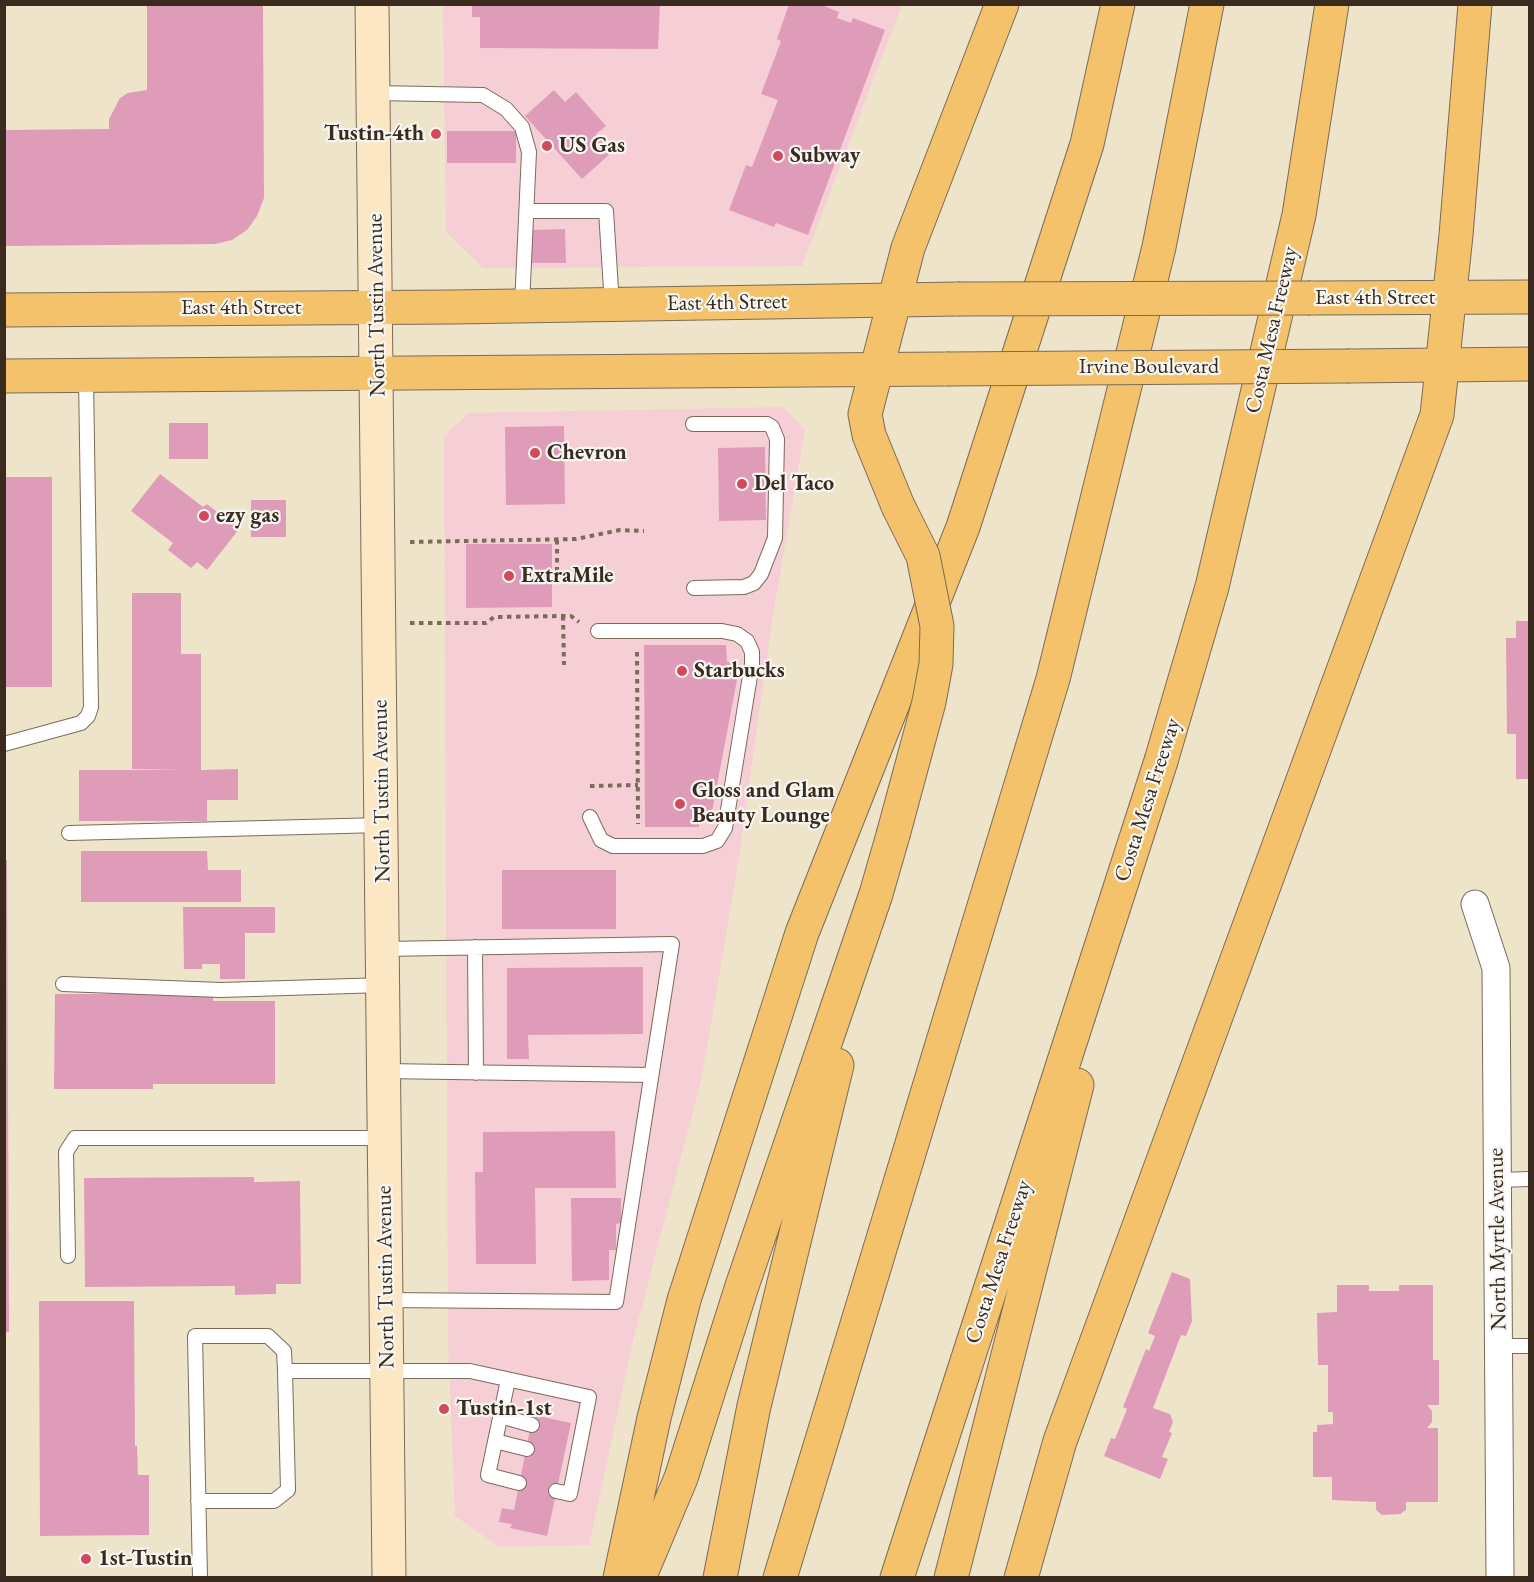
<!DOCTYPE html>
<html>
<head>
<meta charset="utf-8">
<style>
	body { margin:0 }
	#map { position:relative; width:1534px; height:1582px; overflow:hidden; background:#eee4c9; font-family:"EB Garamond",serif }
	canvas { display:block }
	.frame { position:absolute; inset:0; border:6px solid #3b2a1e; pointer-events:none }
</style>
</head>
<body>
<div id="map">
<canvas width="1534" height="1582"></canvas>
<div class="frame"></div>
</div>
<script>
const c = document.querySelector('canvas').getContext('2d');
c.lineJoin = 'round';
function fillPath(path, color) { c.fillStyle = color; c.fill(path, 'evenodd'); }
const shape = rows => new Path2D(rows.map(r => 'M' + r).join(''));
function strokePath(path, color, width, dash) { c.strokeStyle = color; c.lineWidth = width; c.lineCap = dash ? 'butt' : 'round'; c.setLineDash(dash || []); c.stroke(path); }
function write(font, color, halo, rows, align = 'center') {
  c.font = font + ' "EB Garamond",serif'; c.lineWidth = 4.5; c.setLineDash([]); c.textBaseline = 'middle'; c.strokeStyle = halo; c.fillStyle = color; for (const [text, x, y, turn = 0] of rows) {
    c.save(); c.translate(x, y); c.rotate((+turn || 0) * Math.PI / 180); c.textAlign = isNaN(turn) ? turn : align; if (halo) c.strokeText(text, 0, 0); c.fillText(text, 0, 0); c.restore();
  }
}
const built = shape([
	[443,5,902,5,802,266,483,268,446,232],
	[783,407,805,430,773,615,738,864,702,1077,633,1341,589,1545,499,1547,455,1516,448,1338,444,436,469,413]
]);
const building = shape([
	[147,4,263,4,264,198,257,216,247,230,232,240,215,244,4,246,4,130,109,129,109,119,120,98,128,93,147,90],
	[472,4,660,4,658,49,480,48,480,17,472,17],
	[789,4,819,4,839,12,837,18,851,23,853,18,885,30,808,235,776,223,774,227,729,210,746,165,752,167,778,100,761,94,781,41,777,39],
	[554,90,565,102,576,92,606,126,596,134,612,152,582,179,525,116],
	[447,131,516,131,516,163,447,163],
	[565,229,566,263,531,263,531,230],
	[169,423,208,423,208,459,169,459],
	[564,426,565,504,506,505,505,427],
	[765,447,766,520,719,521,718,448],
	[160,474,203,507,207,504,239,529,207,570,197,562,191,568,168,550,173,543,131,511],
	[4,477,52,477,52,687,4,687],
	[251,500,286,500,286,537,251,537],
	[466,544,552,544,552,607,466,608],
	[132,593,181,593,181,654,201,654,201,770,238,769,238,800,207,800,207,821,79,821,79,770,182,770,132,769],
	[1516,621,1530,621,1530,779,1516,779,1516,734,1507,734,1506,638,1516,638],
	[644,645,726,645,727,662,740,664,711,817,700,815,699,827,645,827],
	[81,851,207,851,208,870,241,870,241,902,81,902],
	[4,860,7,860,9,1332,4,1332],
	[502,870,616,870,616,929,502,929],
	[183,907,275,907,275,933,245,933,245,979,220,979,220,964,202,964,202,969,184,969],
	[643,967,643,1034,528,1035,529,1059,507,1059,507,968],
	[55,994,213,994,213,1001,275,1001,275,1084,153,1084,153,1089,54,1089],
	[615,1131,616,1188,535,1188,536,1264,476,1264,475,1172,483,1172,483,1132],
	[254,1177,254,1182,300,1181,301,1284,276,1284,276,1294,235,1295,235,1286,85,1287,84,1178],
	[571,1198,621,1198,621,1223,616,1224,616,1250,609,1250,609,1280,572,1281],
	[1172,1272,1190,1279,1192,1321,1186,1336,1181,1335,1153,1408,1170,1414,1173,1422,1169,1432,1172,1433,1162,1457,1168,1459,1160,1479,1104,1456,1111,1438,1115,1439,1127,1409,1123,1407,1146,1349,1149,1351,1155,1336,1148,1333],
	[1337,1285,1369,1285,1369,1291,1399,1291,1399,1285,1433,1285,1433,1360,1439,1360,1439,1405,1427,1405,1432,1411,1432,1422,1427,1428,1438,1428,1438,1502,1406,1502,1406,1510,1400,1514,1382,1515,1376,1510,1376,1502,1332,1500,1332,1477,1313,1477,1313,1432,1317,1432,1317,1425,1333,1424,1333,1412,1328,1412,1328,1365,1318,1365,1317,1313,1337,1312],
	[39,1301,134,1301,135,1446,137,1446,138,1475,149,1475,149,1535,40,1536],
	[533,1415,571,1423,547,1536,510,1528,512,1524,499,1522,502,1508,514,1510]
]);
const path = shape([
	[557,540,557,575,601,576],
	[410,542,576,539,620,530,644,531],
	[563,616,564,665],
	[410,623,486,623,494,617,563,616,571,616,579,622],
	[637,652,638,824],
	[590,786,638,785]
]);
const lane = shape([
	[374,93,483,95,506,109,522,127,529,152,522,306],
	[527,211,606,211,612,305],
	[693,424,767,424,772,427,777,439,775,538,761,574,754,583,744,587,694,588],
	[4,744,81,723,88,716,91,707,86,376],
	[590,817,601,840,613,846,703,846,717,841,725,828,752,664,752,652,747,641,737,634,722,631,598,631],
	[69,833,382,825],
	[475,947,476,1073],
	[384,949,672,944,616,1302,387,1300],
	[63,984,221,990,384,985],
	[384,1071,651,1075],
	[1497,1180,1530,1179],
	[68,1256,66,1152,75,1138,385,1138],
	[1499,1346,1530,1346],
	[508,1380,488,1475,519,1483],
	[500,1416,532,1425],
	[495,1441,527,1449],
	[198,1501,274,1501,288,1490,285,1371],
	[200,1578,195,1336,268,1336,284,1351,285,1371,470,1371,589,1397,570,1494,556,1491]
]);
const street = shape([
	[1475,904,1496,968,1500,1578]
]);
const secondary = shape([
	[372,4,389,1578]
]);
const primary = shape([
	[1311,298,1530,297],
	[4,310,453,307,958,299],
	[1350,366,1530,364],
	[4,376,947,369]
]);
const highway = shape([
	[898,506,869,435,865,414,908,248,1002,4],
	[620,1578,654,1418,684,1300,802,933,963,527,1087,144,1118,4],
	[639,1578,681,1478,742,1286,876,894,893,835],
	[720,1578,754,1406,837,1065],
	[780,1578,1053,679,1159,247,1207,4],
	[897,1578,1161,761,1212,587,1299,215,1332,4],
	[951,1578,1077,1085],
	[1021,1578,1060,1441,1437,415,1456,235,1475,4]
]);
const primaryBridge = shape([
	[958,299,1311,298],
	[947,369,1350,366]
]);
const highwayBridge = shape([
	[893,835,929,702,936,664,937,626,923,556,898,506]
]);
const markers = [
	[436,134,6,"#d1495b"],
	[547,146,6,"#d1495b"],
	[778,156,6,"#d1495b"],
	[535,453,6,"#d1495b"],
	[742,484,6,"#d1495b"],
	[204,516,6,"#d1495b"],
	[509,576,6,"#d1495b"],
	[682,671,6,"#d1495b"],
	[680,804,6,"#d1495b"],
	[444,1409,6,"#d1495b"],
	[86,1559,6,"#d1495b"]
];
const poiNames = [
	["Tustin-4th",424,134,"right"],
	["US Gas",559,146],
	["Subway",790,156],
	["Chevron",547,453],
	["Del Taco",754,484],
	["ezy gas",216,516],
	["ExtraMile",521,576],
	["Starbucks",694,671],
	["Gloss and Glam",692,791],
	["Beauty Lounge",692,816],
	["Tustin-1st",456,1409],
	["1st-Tustin",98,1559]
];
const streetNames = [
	["East 4th Street",1375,298],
	["East 4th Street",727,303,-1],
	["North Tustin Avenue",377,305,-91],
	["East 4th Street",241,308],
	["Costa Mesa Freeway",1272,330,-77],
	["Irvine Boulevard",1149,367],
	["North Tustin Avenue",382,791,-91],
	["Costa Mesa Freeway",1148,800,-72],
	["North Myrtle Avenue",1498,1239,-91],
	["Costa Mesa Freeway",999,1262,-72],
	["North Tustin Avenue",386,1277,-91]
];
fillPath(built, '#f6cfd6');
fillPath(building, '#df9cb9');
strokePath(lane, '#7a6b5a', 16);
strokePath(street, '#7a6b5a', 29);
strokePath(secondary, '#7a6b5a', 35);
strokePath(primary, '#7a6b5a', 35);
strokePath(highway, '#7a6b5a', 35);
strokePath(path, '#7a6b5a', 4, [4.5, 4.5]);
strokePath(lane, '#fff', 14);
strokePath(street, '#fff', 27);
strokePath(secondary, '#fbe7c3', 33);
strokePath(primary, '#f4c26a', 33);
strokePath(highway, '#f4c26a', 33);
strokePath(primaryBridge, '#7a6b5a', 35, []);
strokePath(highwayBridge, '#7a6b5a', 35, []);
strokePath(primaryBridge, '#f4c26a', 33);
strokePath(highwayBridge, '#f4c26a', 33);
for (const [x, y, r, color] of markers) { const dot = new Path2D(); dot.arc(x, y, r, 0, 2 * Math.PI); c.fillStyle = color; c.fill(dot); strokePath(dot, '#f6f6f2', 2); }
write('bold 22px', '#3b2a1e', '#f6f6f2', poiNames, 'left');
write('22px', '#3b2a1e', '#f6f6f2', streetNames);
</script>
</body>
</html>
